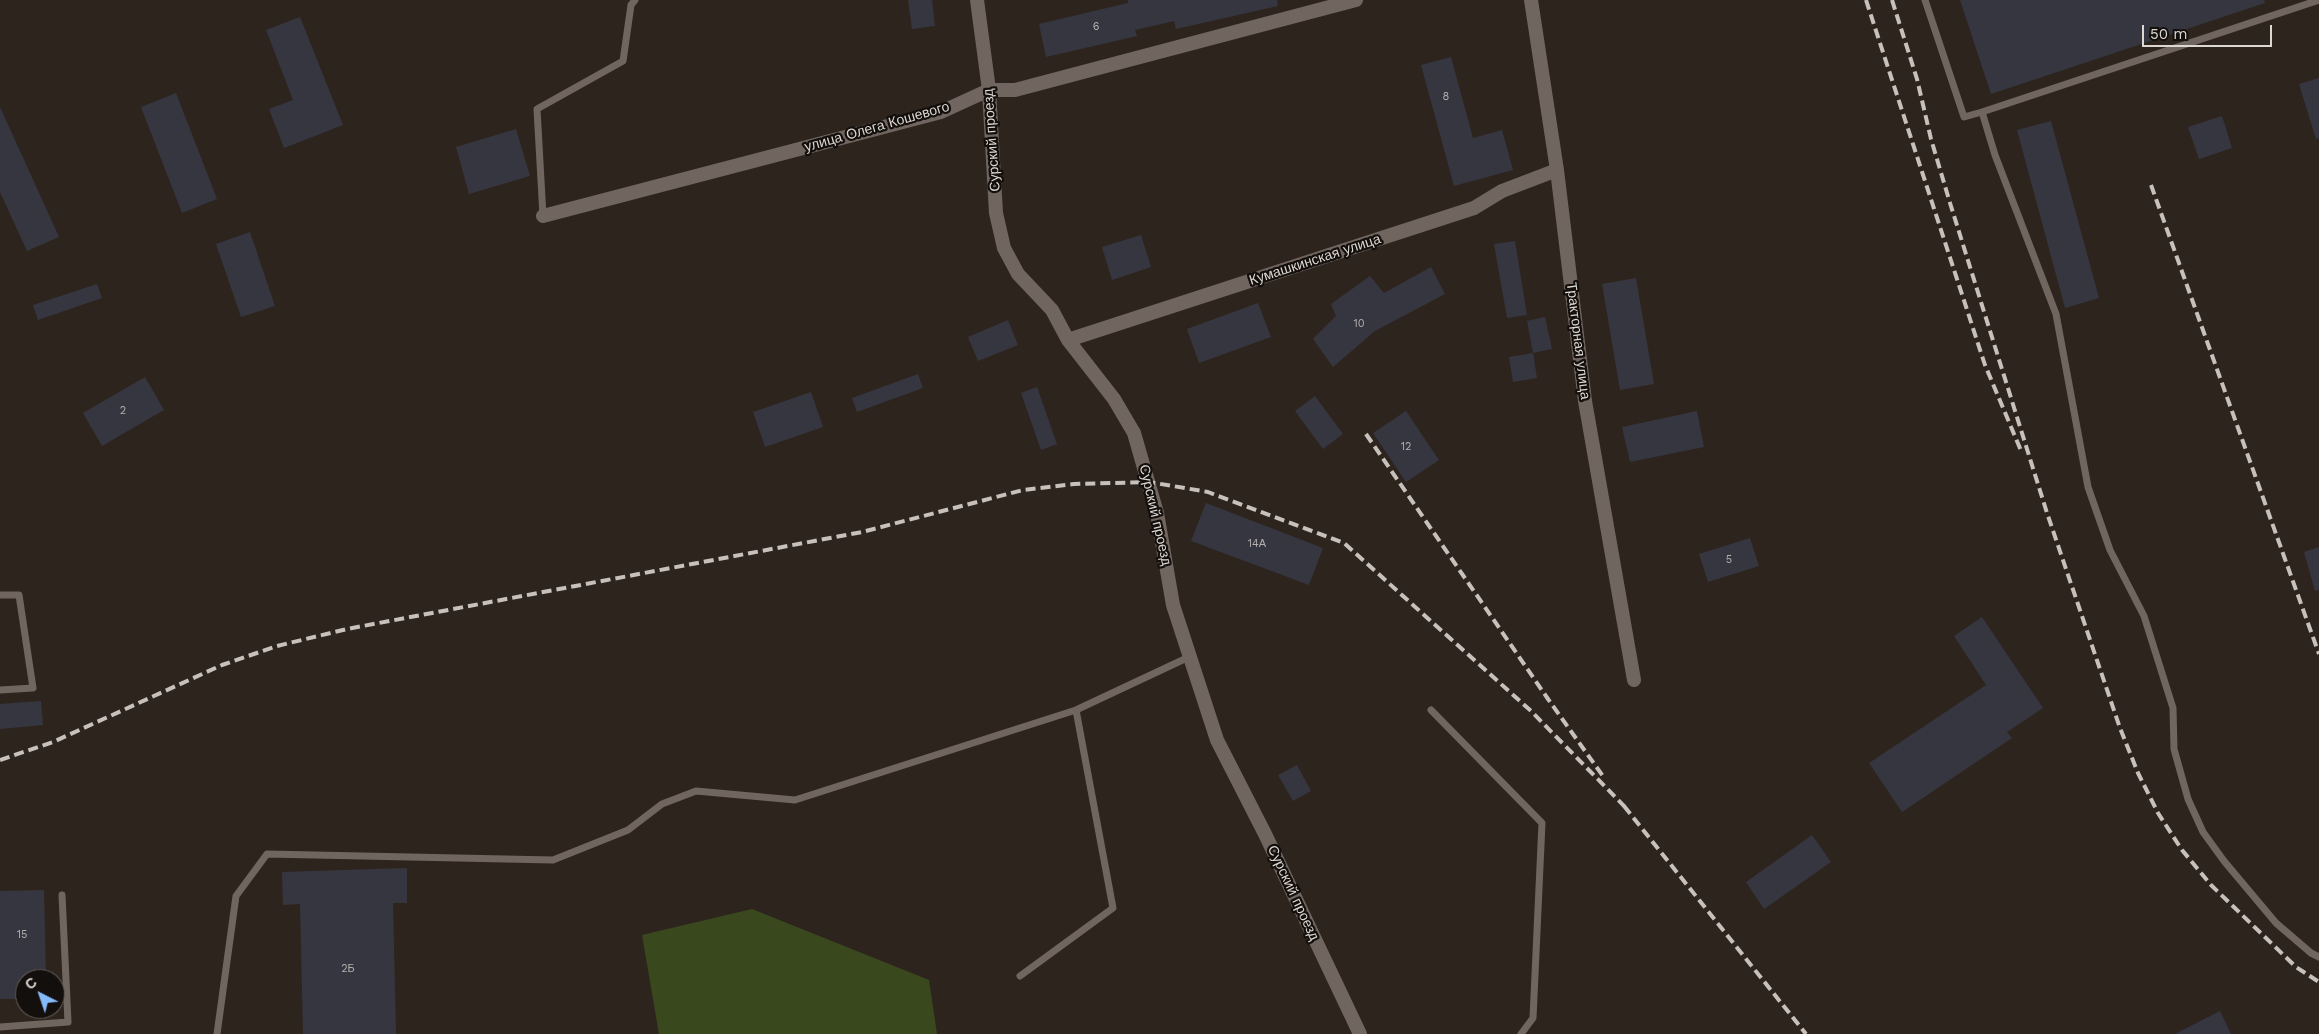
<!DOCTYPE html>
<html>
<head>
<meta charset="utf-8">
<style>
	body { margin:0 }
	#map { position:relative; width:2319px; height:1034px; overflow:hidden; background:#2e241e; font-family:"Work Sans",sans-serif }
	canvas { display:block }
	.north { position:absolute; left:15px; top:969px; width:50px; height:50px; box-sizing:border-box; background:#130f0c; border:1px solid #645f5b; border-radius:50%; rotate:319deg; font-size:14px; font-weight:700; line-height:20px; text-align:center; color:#ddd7d2 }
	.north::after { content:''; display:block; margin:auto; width:18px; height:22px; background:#86bbfb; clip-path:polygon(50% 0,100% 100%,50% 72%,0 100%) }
	.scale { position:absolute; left:2142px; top:25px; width:130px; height:22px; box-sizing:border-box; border:2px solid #ddd7d2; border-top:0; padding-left:6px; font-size:15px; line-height:18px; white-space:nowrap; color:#ddd7d2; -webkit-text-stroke:4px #130f0c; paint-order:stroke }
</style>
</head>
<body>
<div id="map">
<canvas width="2319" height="1034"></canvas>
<div class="north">С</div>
<div class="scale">50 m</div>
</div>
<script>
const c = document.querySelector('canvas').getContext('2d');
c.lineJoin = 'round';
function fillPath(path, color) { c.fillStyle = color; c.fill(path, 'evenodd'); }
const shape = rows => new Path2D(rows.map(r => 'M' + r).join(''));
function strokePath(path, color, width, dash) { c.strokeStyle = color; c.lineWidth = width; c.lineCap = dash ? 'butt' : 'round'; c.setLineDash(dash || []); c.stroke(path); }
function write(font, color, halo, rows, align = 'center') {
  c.font = font + ' "Work Sans",sans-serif'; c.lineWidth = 4.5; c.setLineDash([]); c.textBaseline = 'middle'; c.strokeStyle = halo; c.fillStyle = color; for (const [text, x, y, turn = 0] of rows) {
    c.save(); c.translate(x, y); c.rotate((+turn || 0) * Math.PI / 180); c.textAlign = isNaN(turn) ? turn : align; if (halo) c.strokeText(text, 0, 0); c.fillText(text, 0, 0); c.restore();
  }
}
const green = shape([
	[752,909,929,980,937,1034,659,1034,642,935]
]);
const building = shape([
	[908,0,932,0,935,26,912,29],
	[1128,0,1277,0,1278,6,1176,29,1174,21,1135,30,1137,36,1046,57,1039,24,1128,3],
	[1960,0,2264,0,2265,3,1991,94],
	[300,17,343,125,284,148,269,109,293,100,266,30],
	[1451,57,1473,138,1502,130,1513,170,1454,186,1421,65],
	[2319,78,2319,138,2316,139,2299,84],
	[176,93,217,199,182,213,141,107],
	[0,107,59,237,27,251,0,192],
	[2222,116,2232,148,2199,159,2188,127],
	[2051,121,2099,298,2065,308,2017,130],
	[516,129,530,176,469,194,456,147],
	[250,232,275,306,241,317,216,244],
	[1141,235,1151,267,1112,280,1102,247],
	[1515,241,1527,315,1507,318,1494,244],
	[1431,267,1445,294,1375,331,1333,367,1313,339,1336,316,1331,304,1370,276,1384,293],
	[1636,278,1654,384,1620,390,1602,284],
	[97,284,102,298,38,320,33,305],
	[1258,303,1271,337,1199,363,1187,329],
	[1545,317,1552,349,1533,353,1527,321],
	[1008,320,1018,345,978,361,968,337],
	[1533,353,1537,378,1513,382,1509,357],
	[918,374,923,388,857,412,852,398],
	[145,377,164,410,102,446,83,413],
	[1037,387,1057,444,1041,450,1021,393],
	[811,392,823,427,765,447,753,412],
	[1315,396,1343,434,1323,449,1295,411],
	[1406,411,1439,460,1406,482,1373,433],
	[1697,411,1704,447,1630,462,1622,427],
	[1206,503,1323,548,1309,585,1191,541],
	[1750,538,1759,566,1708,582,1699,554],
	[2319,547,2319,590,2315,591,2304,552],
	[1982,617,2043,708,2007,732,2012,738,1902,812,1869,763,1986,685,1954,636],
	[41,701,43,725,0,729,0,704],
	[1297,765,1311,791,1293,801,1278,775],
	[1812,835,1831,862,1764,909,1746,882],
	[407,868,407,903,393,903,396,1034,303,1034,300,904,283,905,282,872],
	[44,890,46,979,25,979,25,999,0,999,0,891],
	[2220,1011,2231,1034,2175,1034]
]);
const service = shape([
	[1925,0,1964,117,1982,112,1995,155,2056,314,2088,487,2110,550,2144,616,2173,708,2174,749,2188,799,2203,832,2224,861,2276,923,2311,953,2319,957],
	[1982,112,2319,0],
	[543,216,537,109,623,61,631,5,635,0],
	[0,595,19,595,33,688,0,690],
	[1431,710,1542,823,1533,1018,1521,1034],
	[1020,976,1113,908,1076,710],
	[0,1027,68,1022,62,895],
	[217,1034,236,896,267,854,553,860,628,830,662,804,696,791,795,800,1076,710,1189,657]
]);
const minor = shape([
	[977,0,989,90,996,213,1004,248,1018,274,1052,310,1068,340,1114,399,1134,433,1157,513,1173,605,1217,740,1265,834,1360,1034],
	[1531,0,1557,170,1585,401,1634,680],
	[543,216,941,112,989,90,1015,90,1356,0],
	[1068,340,1474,208,1502,191,1557,170]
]);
const rail = shape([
	[1866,0,1985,365,2022,453],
	[1892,0,1917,79,1931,139,1950,203,2047,513,2120,728,2138,773,2158,813,2182,850,2211,885,2296,967,2319,982],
	[2151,185,2319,654],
	[1366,434,1548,699,1605,779],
	[0,760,53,742,222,665,277,646,347,629,862,532,1023,490,1074,484,1149,482,1208,492,1344,543,1531,711,1628,810],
	[1624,806,1806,1034]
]);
const numberNames = [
	["6",1096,27],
	["8",1446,97],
	["10",1359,324],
	["2",123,411],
	["12",1406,447],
	["14А",1257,544],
	["5",1729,560],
	["15",22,935],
	["2Б",348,969]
];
const streetNames = [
	["улица Олега Кошевого",877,127,-16],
	["Сурский проезд",992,140,-94],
	["Кумашкинская улица",1315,260,-18],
	["Тракторная улица",1578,341,83],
	["Сурский проезд",1155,515,77],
	["Сурский проезд",1293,893,65]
];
fillPath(green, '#3a481e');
fillPath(building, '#363640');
strokePath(service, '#71665f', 7);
strokePath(minor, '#71665f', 14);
strokePath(rail, '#c7c0bb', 4, [10, 5]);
write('11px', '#b3afae', null, numberNames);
write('14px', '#ddd7d2', '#130f0c', streetNames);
</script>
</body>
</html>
